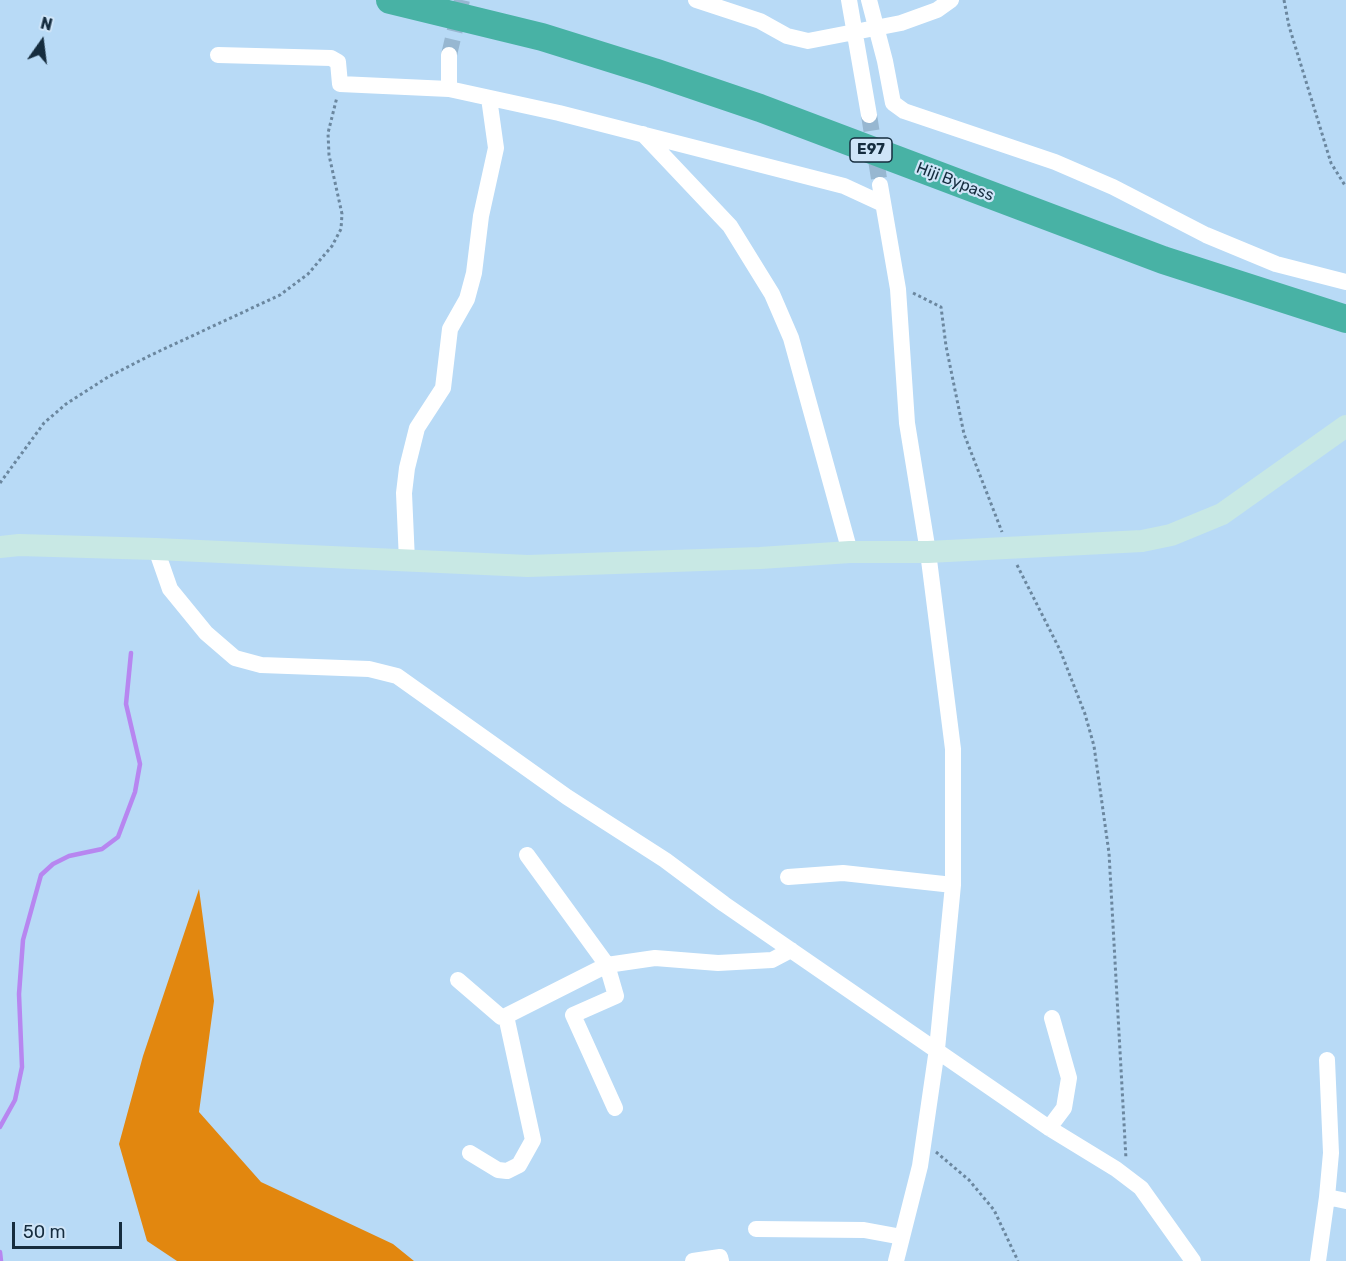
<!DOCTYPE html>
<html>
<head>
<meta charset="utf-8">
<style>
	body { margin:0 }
	#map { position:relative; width:1346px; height:1261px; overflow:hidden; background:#b8daf6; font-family:Rubik,sans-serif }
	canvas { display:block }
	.north { position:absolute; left:12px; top:12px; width:60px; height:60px; -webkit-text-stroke:4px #cfe5f8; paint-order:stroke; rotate:14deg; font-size:16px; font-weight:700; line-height:24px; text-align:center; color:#152c3e }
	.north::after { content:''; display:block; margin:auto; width:21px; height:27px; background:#152c3e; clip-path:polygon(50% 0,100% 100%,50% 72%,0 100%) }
	.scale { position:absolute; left:12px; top:1222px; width:110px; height:27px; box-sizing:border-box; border:3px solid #152c3e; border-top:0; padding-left:8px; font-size:18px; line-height:21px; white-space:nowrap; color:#152c3e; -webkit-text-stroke:4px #cfe5f8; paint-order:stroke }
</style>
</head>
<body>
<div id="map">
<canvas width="1346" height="1261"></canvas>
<div class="north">N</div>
<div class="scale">50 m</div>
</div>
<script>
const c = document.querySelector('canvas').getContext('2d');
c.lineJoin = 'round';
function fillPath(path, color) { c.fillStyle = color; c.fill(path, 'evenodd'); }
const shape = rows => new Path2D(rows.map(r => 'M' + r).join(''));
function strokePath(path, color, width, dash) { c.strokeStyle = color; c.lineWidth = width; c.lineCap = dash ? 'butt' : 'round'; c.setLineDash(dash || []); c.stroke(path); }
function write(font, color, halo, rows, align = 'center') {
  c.font = font + ' Rubik,sans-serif'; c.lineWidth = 4.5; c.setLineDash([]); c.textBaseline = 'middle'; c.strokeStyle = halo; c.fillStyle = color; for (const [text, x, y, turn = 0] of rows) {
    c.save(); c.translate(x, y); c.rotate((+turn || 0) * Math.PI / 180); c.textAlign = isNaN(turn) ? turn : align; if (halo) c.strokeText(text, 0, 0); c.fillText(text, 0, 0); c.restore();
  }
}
const forest = shape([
	[199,889,214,1001,199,1112,261,1182,393,1244,414,1261,177,1261,147,1241,119,1144,143,1056]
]);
const stream = shape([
	[0,1127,15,1100,22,1067,19,994,23,940,41,875,53,864,69,856,102,849,118,837,135,792,140,764,126,704,131,653],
	[0,1252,1,1261]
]);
const streetTunnel = shape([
	[449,55,462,0],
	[869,115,880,185]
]);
const path = shape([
	[1284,0,1289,26,1331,163,1346,187],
	[913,293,941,307,946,346,964,434,1002,532],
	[0,483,44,423,66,404,108,377,151,355,280,295,308,274,332,246,341,229,342,214,329,155,328,133,337,97],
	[1017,565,1060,650,1085,714,1094,746,1109,853,1126,1159],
	[936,1152,969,1180,994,1210,1018,1261]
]);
const street = shape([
	[696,0,760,21,787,36,808,41,901,23,937,10,951,0],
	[849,0,869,115],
	[869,0,885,61,893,103,904,111,1055,162,1113,187,1206,235,1276,264,1346,282],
	[218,55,331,58,338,62,340,84,449,89,559,113,844,186,883,204],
	[449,89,449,55],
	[643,134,730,226,772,294,791,338,850,552],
	[880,185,898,289,907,423,928,552,953,749,953,885,937,1049,920,1166,896,1261],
	[156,549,170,589,206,633,235,658,261,665,369,669,397,676,567,797,665,860,724,904,1049,1128,1116,1169,1141,1188,1193,1261],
	[407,561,404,493,407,468,417,428,443,388,450,329,467,299,474,273,481,216,496,148,489,98],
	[788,877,843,873,953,885],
	[458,980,501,1017,506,1016],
	[1327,1060,1331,1153,1327,1197],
	[615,1108,573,1015,616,996,607,965,655,958,718,963,772,960,791,950],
	[1049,1128,1064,1108,1069,1078,1052,1018],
	[470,1153,498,1170,507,1171,519,1165,533,1140,506,1016,607,965,527,855],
	[756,1229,864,1230,902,1237],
	[693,1261,720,1257,721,1261],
	[1318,1261,1327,1197,1346,1201]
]);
const secondary = shape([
	[0,547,19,545,156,549,528,566,760,558,850,552,928,552,1142,541,1171,535,1222,514,1346,426]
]);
const highway = shape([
	[390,0,542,37,654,72,760,108,1163,260,1346,319]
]);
const shields = [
	[871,150,42]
];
const shieldNames = [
	["E97",871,150]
];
const streetNames = [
	["Hiji Bypass",955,182,21]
];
fillPath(forest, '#e2870f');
strokePath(stream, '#b786f0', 4.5);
strokePath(streetTunnel, '#97b7d1', 16, [16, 8]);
strokePath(path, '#6b879f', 3, [3, 3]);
strokePath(street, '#fff', 16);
strokePath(secondary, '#c8e8e4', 22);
strokePath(highway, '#48b2a5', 28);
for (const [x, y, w] of shields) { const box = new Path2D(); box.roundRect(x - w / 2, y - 12, w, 24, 4.5); c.fillStyle = '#cfe5f8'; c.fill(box); strokePath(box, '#152c3e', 1.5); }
write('bold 15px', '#152c3e', null, shieldNames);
write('16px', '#152c3e', '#cfe5f8', streetNames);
</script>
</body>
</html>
